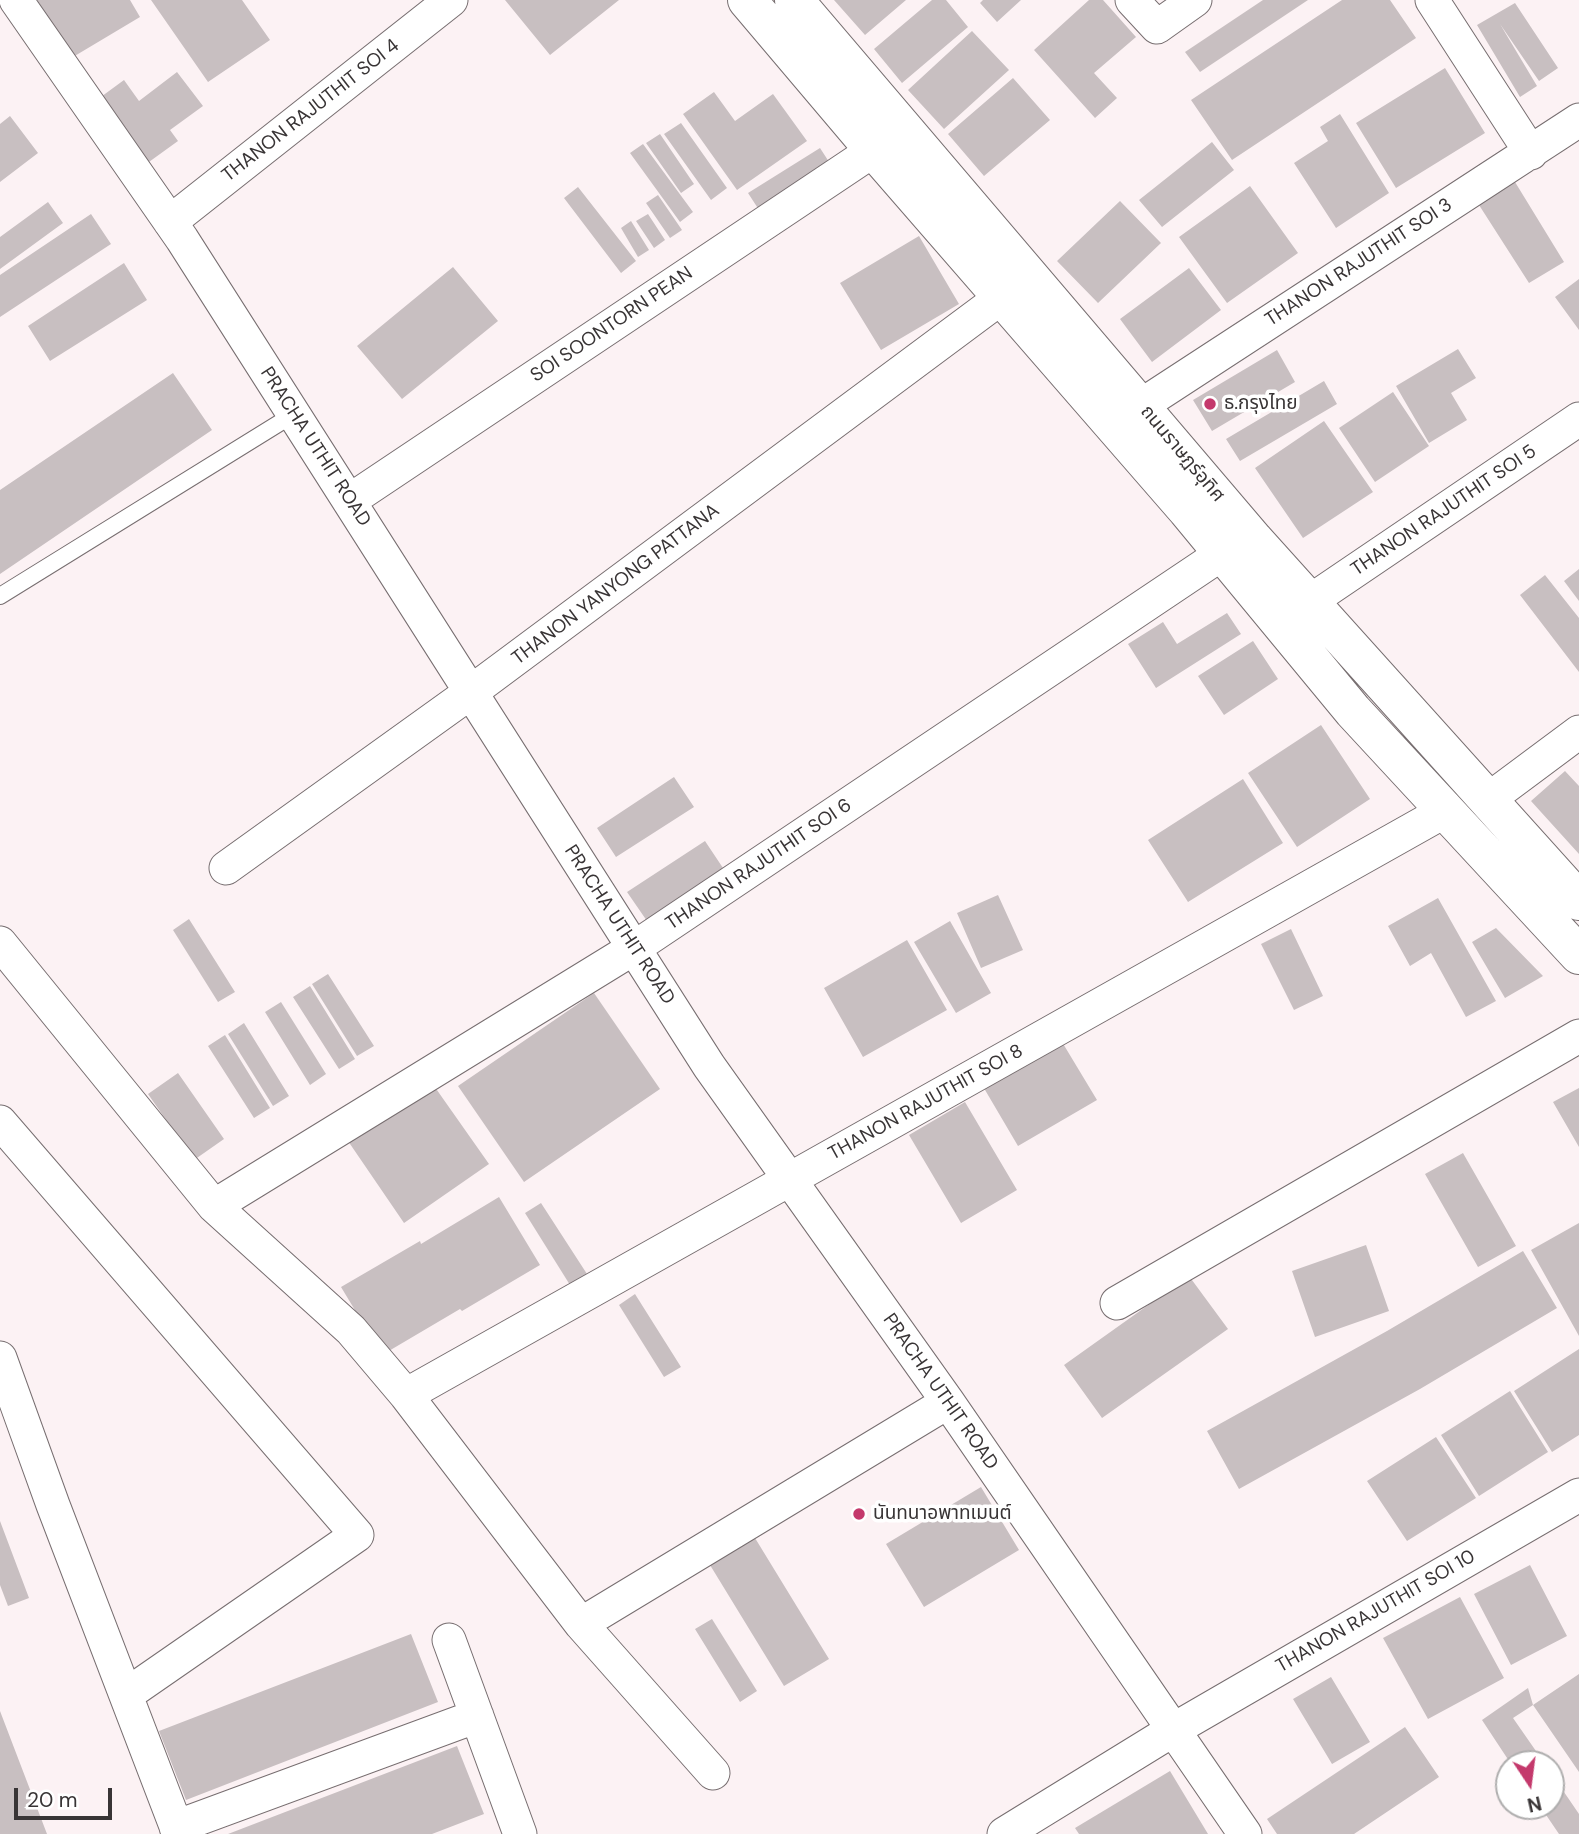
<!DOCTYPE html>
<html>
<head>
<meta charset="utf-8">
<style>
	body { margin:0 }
	#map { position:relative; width:1579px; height:1834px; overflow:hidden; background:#fcf2f4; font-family:"DM Sans",sans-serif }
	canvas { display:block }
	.north { position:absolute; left:1495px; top:1750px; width:70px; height:70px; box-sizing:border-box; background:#fff; border:2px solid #afaeae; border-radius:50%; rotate:167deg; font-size:19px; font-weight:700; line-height:28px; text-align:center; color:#383435 }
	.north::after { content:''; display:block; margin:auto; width:24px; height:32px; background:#c4396c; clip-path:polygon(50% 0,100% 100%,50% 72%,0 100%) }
	.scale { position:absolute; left:14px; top:1788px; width:98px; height:32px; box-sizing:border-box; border:4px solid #383435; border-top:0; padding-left:9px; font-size:21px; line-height:24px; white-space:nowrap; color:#383435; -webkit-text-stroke:5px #fff; paint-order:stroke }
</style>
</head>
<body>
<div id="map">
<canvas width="1579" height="1834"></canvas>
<div class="north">N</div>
<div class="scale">20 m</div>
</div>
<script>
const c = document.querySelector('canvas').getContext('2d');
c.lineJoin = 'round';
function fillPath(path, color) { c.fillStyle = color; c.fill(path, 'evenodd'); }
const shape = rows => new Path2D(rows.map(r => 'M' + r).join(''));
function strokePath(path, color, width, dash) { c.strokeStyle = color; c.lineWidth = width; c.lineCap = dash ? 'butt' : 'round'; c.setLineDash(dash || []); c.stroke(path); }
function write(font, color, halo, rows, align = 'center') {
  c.font = font + ' "DM Sans","Noto Sans Thai",sans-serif'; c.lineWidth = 7; c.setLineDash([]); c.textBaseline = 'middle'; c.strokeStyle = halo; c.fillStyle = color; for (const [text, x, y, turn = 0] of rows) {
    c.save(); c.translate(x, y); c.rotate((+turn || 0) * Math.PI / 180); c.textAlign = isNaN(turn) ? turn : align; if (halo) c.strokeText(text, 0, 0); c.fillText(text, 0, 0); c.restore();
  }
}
const building = shape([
	[37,0,130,0,140,17,73,57],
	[151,0,242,0,270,40,208,82],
	[505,0,619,0,550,55],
	[834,0,906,0,865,35],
	[932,0,946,0,968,27,902,83,874,49],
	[983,0,1021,0,997,22,980,3],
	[1089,0,1103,0,1136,37,1094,73,1117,98,1095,118,1034,50],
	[1263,0,1308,0,1200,72,1185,52],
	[1342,0,1390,0,1416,38,1232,160,1191,100],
	[1515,3,1558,68,1539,81,1500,24,1537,86,1520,97,1477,25],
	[972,31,1009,70,944,129,908,90],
	[1445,68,1485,133,1396,188,1356,123],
	[177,72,203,106,170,130,178,141,142,167,94,102,124,80,139,101],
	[1013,78,1050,120,984,176,948,134],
	[714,92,735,121,773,94,807,141,737,190,683,114],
	[1340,114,1389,193,1336,228,1294,163,1328,141,1320,127],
	[10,116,38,153,0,182,0,124],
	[681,123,727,188,711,200,664,134],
	[660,134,694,184,681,193,646,143],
	[1212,142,1234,170,1162,227,1139,200],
	[643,144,693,212,680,222,630,153],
	[820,148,833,168,761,213,748,193],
	[1515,182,1564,262,1529,283,1479,205],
	[1250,186,1298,253,1227,303,1179,237],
	[578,187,636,261,621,273,564,198],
	[658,195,682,230,670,238,646,203],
	[1120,201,1161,243,1098,303,1057,261],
	[48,202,63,223,0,269,0,237],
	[91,214,111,244,0,317,0,275],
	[648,214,665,240,654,248,636,221],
	[631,221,649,250,638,257,621,228],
	[919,236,959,304,881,350,840,283],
	[124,263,147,300,50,361,28,326],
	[453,267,498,321,402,399,357,346],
	[1189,268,1221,310,1152,362,1120,319],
	[1579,279,1579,330,1555,297],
	[1458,349,1476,378,1451,393,1467,420,1429,443,1396,386],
	[1277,350,1295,382,1212,431,1193,400],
	[173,373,212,430,0,574,0,490],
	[1324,381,1337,404,1240,461,1226,439],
	[1393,392,1429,446,1375,482,1339,428],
	[1324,421,1373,492,1303,538,1255,468],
	[1579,569,1579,601,1564,581],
	[1545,575,1579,618,1579,672,1520,595],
	[1227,613,1241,634,1156,688,1128,644,1163,622,1177,644],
	[1253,641,1278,679,1224,715,1198,676],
	[1321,725,1370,799,1297,847,1248,773],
	[1565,771,1579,786,1579,854,1531,801],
	[674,777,694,807,616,857,597,828],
	[1243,779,1283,843,1188,902,1148,840],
	[705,841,725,871,647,921,627,892],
	[998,895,1023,950,981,968,957,913],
	[1438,898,1496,1001,1466,1017,1431,953,1410,966,1388,926],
	[189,919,235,992,218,1002,173,930],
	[950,921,991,993,956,1013,914,942],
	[1496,928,1543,976,1505,998,1472,942],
	[1291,929,1323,996,1294,1010,1261,944],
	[907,940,947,1010,863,1057,824,988],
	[328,974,374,1046,357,1056,312,984],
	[310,986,355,1059,339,1069,293,997],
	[594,993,660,1089,524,1182,458,1086],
	[281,1002,326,1074,310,1085,265,1012],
	[244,1023,289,1096,273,1106,228,1034],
	[1056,1032,1097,1100,1018,1146,978,1078],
	[225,1035,270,1108,254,1118,208,1046],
	[178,1073,224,1139,194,1160,148,1094],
	[432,1083,489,1164,404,1223,348,1141],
	[1579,1088,1579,1147,1553,1102],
	[965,1102,1017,1190,961,1223,909,1135],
	[1463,1153,1516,1246,1478,1267,1425,1174],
	[499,1197,540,1265,462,1311,460,1309,382,1355,341,1287,420,1241,421,1244],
	[541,1203,587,1274,570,1285,525,1213],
	[1579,1223,1579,1336,1531,1250],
	[1366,1245,1389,1311,1315,1337,1292,1271],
	[1523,1251,1557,1308,1420,1389,1239,1489,1207,1431,1387,1331],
	[1189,1276,1228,1329,1102,1418,1064,1365],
	[635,1294,681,1367,664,1377,619,1305],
	[1579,1349,1579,1435,1552,1452,1514,1391],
	[1510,1391,1548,1452,1479,1496,1441,1435],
	[1436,1437,1476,1498,1407,1541,1367,1481],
	[981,1487,1019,1550,924,1607,886,1544],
	[0,1521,29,1598,8,1606,0,1585],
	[755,1538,829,1659,784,1686,710,1565],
	[1530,1565,1567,1636,1511,1665,1474,1594],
	[1460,1597,1504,1678,1428,1719,1383,1638],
	[712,1619,757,1691,740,1702,695,1629],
	[411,1634,438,1702,186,1800,159,1731],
	[1579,1674,1579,1772,1533,1705,1513,1718,1545,1764,1511,1764,1482,1720,1528,1688,1533,1705],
	[1331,1677,1370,1742,1332,1764,1293,1699],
	[0,1711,47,1834,0,1834],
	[1405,1727,1439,1777,1354,1834,1277,1834,1267,1819],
	[457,1746,484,1814,432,1834,228,1834],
	[1170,1771,1208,1834,1079,1834,1075,1828],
	[1551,1773,1579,1814,1579,1834,1559,1834,1540,1806,1551,1806]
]);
const service = shape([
	[0,596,294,414]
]);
const minor = shape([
	[16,0,182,239,709,1066,948,1402,1245,1834],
	[1132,0,1157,27,1195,0],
	[1432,0,1531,153],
	[170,222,451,0],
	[1144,410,1148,401,1579,120],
	[349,501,874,150],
	[1309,602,1579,419],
	[1489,799,1579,732],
	[226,868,471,692,1002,297],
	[0,943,214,1206,351,1330,406,1395,581,1624,713,1773],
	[0,1122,357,1535,126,1695],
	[214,1206,634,948,1223,553],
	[1117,1303,1579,1036],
	[0,1358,53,1505,179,1834],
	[406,1395,1445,811],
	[581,1624,948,1402],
	[449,1640,520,1834],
	[176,1827,477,1716],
	[1004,1834,1173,1730,1579,1495]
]);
const tertiary = shape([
	[747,0,874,150,1187,510,1353,711,1579,955],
	[794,0,1254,540,1579,901]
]);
const markers = [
	[1210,404,7,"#c4396c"],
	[859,1514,7,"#c4396c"]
];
const streetNames = [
	["THANON RAJUTHIT SOI 4",311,111,-38],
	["THANON RAJUTHIT SOI 3",1359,263,-33],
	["SOI SOONTORN PEAN",612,325,-34],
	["PRACHA UTHIT ROAD",315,447,57],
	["ถนนราษฏร์อุทิศ",1182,454,50],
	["THANON RAJUTHIT SOI 5",1444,511,-34],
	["THANON YANYONG PATTANA",616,585,-37],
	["THANON RAJUTHIT SOI 6",759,865,-34],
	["PRACHA UTHIT ROAD",619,925,57],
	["THANON RAJUTHIT SOI 8",926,1103,-29],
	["PRACHA UTHIT ROAD",940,1392,55],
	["THANON RAJUTHIT SOI 10",1376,1612,-30]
];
const poiNames = [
	["ธ.กรุงไทย",1224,404],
	["นันทนาอพาทเมนต์",873,1514]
];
fillPath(building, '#c8bfc1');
strokePath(service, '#776e70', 18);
strokePath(minor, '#776e70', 35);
strokePath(tertiary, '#776e70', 40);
strokePath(service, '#fff', 16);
strokePath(minor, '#fff', 33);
strokePath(tertiary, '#fff', 38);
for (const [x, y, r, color] of markers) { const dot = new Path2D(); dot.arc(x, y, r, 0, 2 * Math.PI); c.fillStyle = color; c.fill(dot); strokePath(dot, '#fff', 2.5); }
write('19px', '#383435', '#fff', streetNames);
write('19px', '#383435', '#fff', poiNames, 'left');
</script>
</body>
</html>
